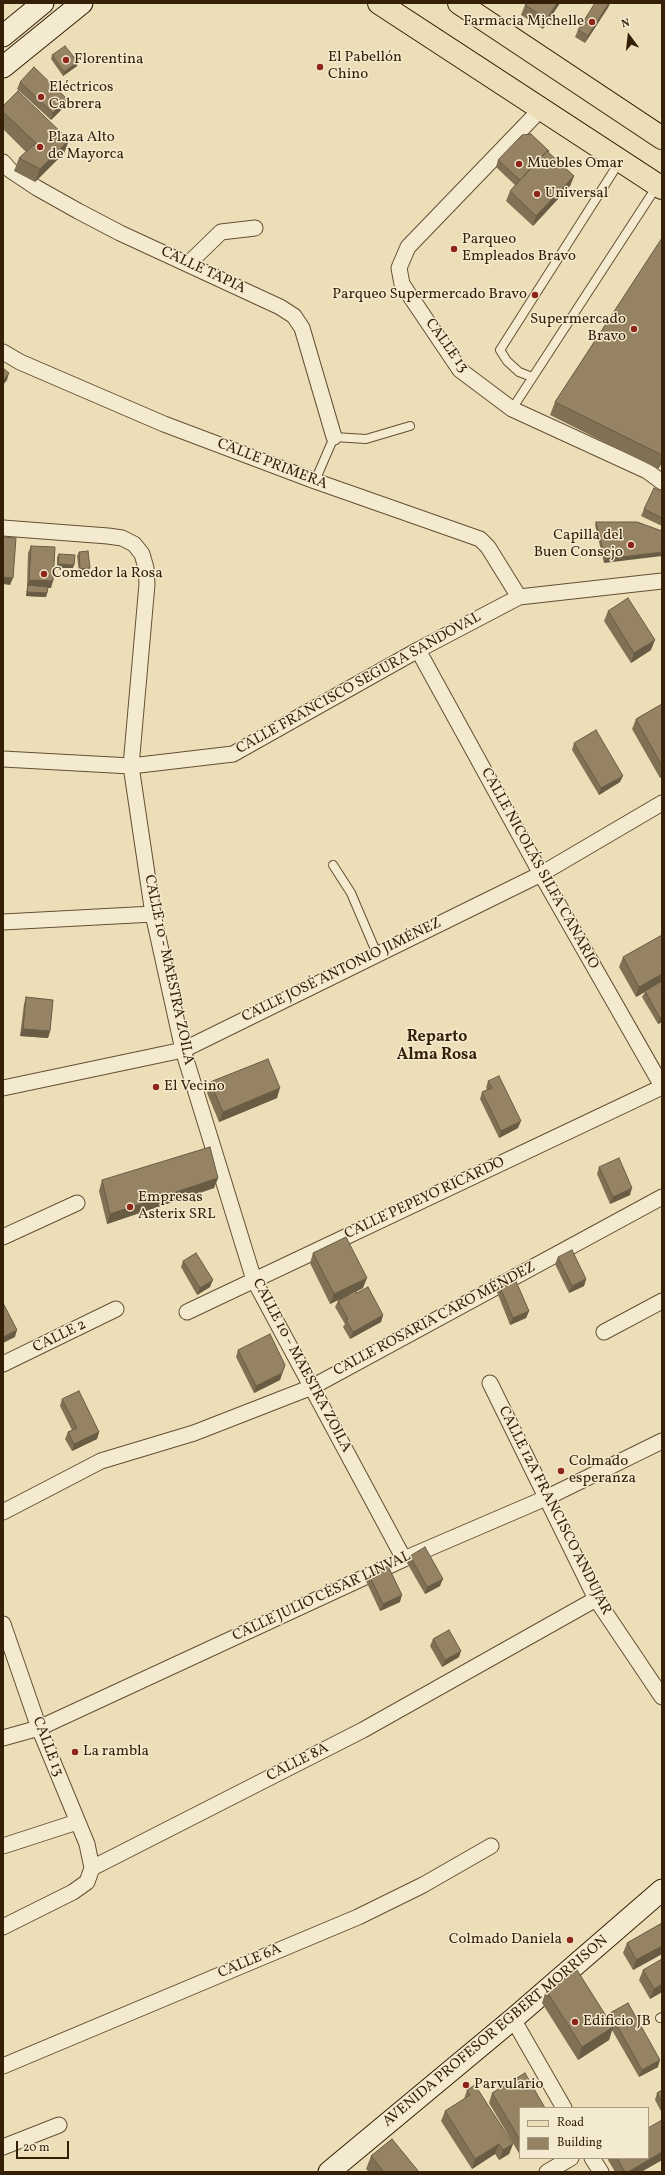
<!DOCTYPE html>
<html>
<head>
<meta charset="utf-8">
<style>
	body { margin:0 }
	#map { position:relative; width:665px; height:2175px; overflow:hidden; background:#ecdfb7; font-family:Vollkorn,serif }
	canvas { display:block }
	.frame { position:absolute; inset:0; border:4px solid #361f07; pointer-events:none }
	.legend { position:absolute; left:519px; top:2107px; width:130px; height:52px; box-sizing:border-box; background:#f3ead0; border:1px solid #a79980; margin:0; padding:5px 7px; list-style:none; font-size:12px; color:#361f07 }
	.legend li { display:flex; align-items:center; gap:8px; height:20px }
	.legend b { width:20px; border:1px solid #a79980 }
	.north { position:absolute; left:609px; top:16px; width:40px; height:40px; -webkit-text-stroke:3px #f3ead0; paint-order:stroke; rotate:345deg; font-size:11px; font-weight:700; line-height:16px; text-align:center; color:#361f07 }
	.north::after { content:''; display:block; margin:auto; width:14px; height:18px; background:#361f07; clip-path:polygon(50% 0,100% 100%,50% 72%,0 100%) }
	.scale { position:absolute; left:16px; top:2141px; width:53px; height:18px; box-sizing:border-box; border:2px solid #361f07; border-top:0; padding-left:5px; font-size:12px; line-height:14px; white-space:nowrap; color:#361f07; -webkit-text-stroke:3px #f3ead0; paint-order:stroke }
</style>
</head>
<body>
<div id="map">
<canvas width="665" height="2175"></canvas>
<div class="frame"></div>
<ul class="legend">
<li><b style="height:5px;background:#ecdfb7"></b>Road</li>
<li><b style="height:11px;background:#958363"></b>Building</li>
</ul>
<div class="north">N</div>
<div class="scale">20 m</div>
</div>
<script>
const c = document.querySelector('canvas').getContext('2d');
c.lineJoin = 'round';
const shape = rows => new Path2D(rows.map(r => 'M' + r).join(''));
function strokePath(path, color, width, dash) { c.strokeStyle = color; c.lineWidth = width; c.lineCap = dash ? 'butt' : 'round'; c.setLineDash(dash || []); c.stroke(path); }
function fillPath(path, color) { c.fillStyle = color; c.fill(path, 'evenodd'); }
function write(font, color, halo, rows, align = 'center') {
  c.font = font + ' Vollkorn,serif'; c.lineWidth = 3; c.setLineDash([]); c.textBaseline = 'middle'; c.strokeStyle = halo; c.fillStyle = color; for (const [text, x, y, turn = 0] of rows) {
    c.save(); c.translate(x, y); c.rotate((+turn || 0) * Math.PI / 180); c.textAlign = isNaN(turn) ? turn : align; if (halo) c.strokeText(text, 0, 0); c.fillText(text, 0, 0); c.restore();
  }
}
const lane = shape([
	[532,377,519,372,507,361,500,350,620,161],
	[512,409,657,186],
	[315,481,334,437,366,439,410,426],
	[333,865,351,893,377,954],
	[660,2018,662,2017]
]);
const street = shape([
	[541,109,408,247,399,268,402,284,460,370,512,409,647,471,662,482],
	[3,162,10,170,37,188,78,211,120,233,280,307,294,316,302,328,334,437],
	[188,264,221,232,255,228],
	[3,352,20,362,164,424,315,481,480,539,488,547,519,597],
	[3,528,108,536,122,538,134,544,142,554,146,568,147,584,131,766,153,914,183,1050,254,1280,404,1559],
	[418,650,541,874,662,1086],
	[3,759,131,766,233,754,418,650,519,597,662,581],
	[3,922,153,914],
	[3,1088,183,1050,541,874,662,803],
	[3,1237,77,1203],
	[187,1312,662,1087],
	[604,1332,662,1301],
	[3,1364,116,1309],
	[490,1383,596,1599,662,1697],
	[3,1512,101,1461,194,1433,312,1387,662,1197],
	[3,1624,39,1728,87,1844,92,1868],
	[3,1738,39,1728,404,1559,546,1498,662,1441],
	[3,1846,77,1822],
	[3,1927,73,1892,87,1882,92,1868,363,1730,596,1599],
	[513,2019,564,2108],
	[3,2066,358,1917,423,1885,491,1846],
	[3,2147,59,2125],
	[592,2158,601,2172],
	[547,2172,571,2158]
]);
const secondary = shape([
	[3,36,43,3],
	[3,67,82,3],
	[329,2172,513,2019,662,1890]
]);
const primary = shape([
	[379,3,662,188],
	[459,3,662,138]
]);
const wall = shape([
	[560,3,543,29,521,15,525,5],
	[609,6,585,43,575,37,578,30],
	[52,55,77,66,63,76,51,59],
	[20,82,67,99,65,106,51,120,17,89],
	[3,106,69,140,64,153,35,182,14,171,19,158,26,152,3,129],
	[548,153,574,176,570,186,533,226,506,201,510,191,515,185,496,167,498,160],
	[662,238,662,463,658,469,550,415,555,402],
	[662,492,662,526,641,516,644,509],
	[596,522,637,522,604,563,595,525],
	[31,546,51,588,48,588,46,597,26,596,27,587,28,553],
	[79,552,88,572,79,572,77,556],
	[59,554,73,568,57,568,57,557],
	[608,611,651,650,631,663,604,621],
	[662,704,662,777,660,778,632,729,636,719],
	[574,743,620,782,599,795,572,750],
	[662,935,662,1022,658,1024,642,997,645,992,636,997,619,967,623,957],
	[26,997,50,1031,48,1038,20,1036,24,1004],
	[488,1081,518,1128,499,1138,480,1099,482,1092,487,1090,486,1088],
	[210,1082,277,1098,219,1122,207,1093],
	[599,1167,630,1195,610,1204,597,1174],
	[218,1178,214,1188,107,1224,99,1191,102,1180],
	[313,1253,363,1288,356,1292,357,1293,383,1315,381,1322,350,1339,343,1327,345,1324,335,1307,338,1301,340,1299,330,1304,310,1263],
	[558,1257,586,1279,584,1286,569,1293,555,1264],
	[183,1261,210,1287,197,1295,181,1267],
	[499,1285,529,1311,526,1318,510,1325,497,1292],
	[238,1350,285,1365,280,1380,254,1393,236,1357],
	[62,1399,99,1432,97,1439,72,1451,65,1439,68,1432,72,1430,60,1406],
	[410,1556,440,1586,425,1594,407,1563],
	[369,1575,400,1602,380,1611,366,1581],
	[433,1639,459,1657,442,1667,430,1646],
	[662,1923,662,1954,633,1970,623,1953,627,1943],
	[643,1970,662,1992,650,1999,639,1980],
	[546,1990,608,2018,610,2013,658,2067,639,2077,612,2030,609,2040,578,2060,542,2003],
	[467,2090,513,2144,509,2154,499,2160,495,2154,472,2169,441,2121,445,2111,464,2099],
	[662,2090,662,2113,655,2100,657,2093],
	[492,2093,520,2108,520,2155,489,2103],
	[662,2120,662,2160,641,2172,615,2172,608,2160,608,2158,648,2158],
	[371,2156,419,2172,369,2172,366,2169]
]);
const shadedWall = shape([
	[557,3,560,3,543,29,547,19],
	[609,3,610,3,609,6,585,43,588,36],
	[78,62,77,66,63,76,64,72],
	[67,99,65,106,51,120,53,113],
	[69,140,64,153,35,182,40,169],
	[574,176,570,186,533,226,536,216],
	[9,373,7,380,3,385,3,381],
	[662,457,662,463,658,469],
	[662,552,662,556,604,563,605,559],
	[58,564,74,565,73,568,57,568],
	[90,568,88,572,79,572,80,569],
	[3,577,13,578,10,585,3,584],
	[29,580,53,581,51,588,28,587,28,585,27,587],
	[27,592,47,593,46,597,26,596],
	[655,640,651,650,631,663,634,653],
	[662,772,662,777,660,778],
	[623,776,620,782,599,795,601,788],
	[662,974,662,982,636,997,639,987],
	[662,1017,662,1022,658,1024,660,1018],
	[23,1029,50,1031,48,1038,20,1036],
	[280,1088,277,1098,219,1122,223,1112],
	[521,1121,518,1128,499,1138,501,1131],
	[218,1178,214,1188,107,1224,110,1214],
	[632,1188,630,1195,610,1204,613,1197],
	[367,1278,363,1288,330,1304,334,1294],
	[586,1279,584,1286,569,1293,572,1286],
	[213,1280,210,1287,197,1295,200,1288],
	[529,1311,526,1318,510,1325,513,1318],
	[383,1315,381,1322,350,1339,353,1332],
	[17,1330,15,1337,3,1343,3,1337],
	[285,1365,280,1380,254,1393,256,1386],
	[99,1432,97,1439,72,1451,74,1444],
	[443,1579,440,1586,425,1594,427,1587],
	[402,1595,400,1602,380,1611,383,1604],
	[461,1651,459,1657,442,1667,445,1660],
	[662,1946,662,1954,633,1970,636,1960],
	[662,1984,662,1992,650,1999,654,1989],
	[613,2027,609,2040,578,2060,582,2047],
	[660,2060,658,2067,639,2077,642,2070],
	[499,2144,495,2154,472,2169,475,2159],
	[513,2144,509,2154,499,2160,503,2150],
	[662,2152,662,2160,641,2172,628,2172]
]);
const building = shape([
	[526,3,557,3,547,19,525,5,526,3],
	[595,3,609,3,588,36,578,30,595,3],
	[65,46,78,62,64,72,52,55,65,46],
	[34,67,67,99,53,113,20,82,34,67],
	[18,91,69,140,40,169,19,158,36,143,3,112,3,106,18,91],
	[531,134,549,151,548,152,547,151,520,180,498,160,522,135,531,134],
	[547,151,574,176,536,216,510,191,547,151],
	[662,238,662,455,555,402,662,238],
	[3,368,9,373,3,381,3,368],
	[654,488,662,492,662,518,644,509,654,488],
	[596,522,637,522,662,531,662,552,605,559,596,522],
	[3,537,16,538,13,578,3,577,3,537],
	[31,546,55,547,53,581,29,580,31,546],
	[88,551,90,568,80,569,79,552,88,551],
	[59,554,75,555,74,565,58,564,59,554],
	[28,585,48,587,47,593,27,592,28,585],
	[628,598,655,640,634,653,608,611,628,598],
	[662,704,662,766,636,719,662,704],
	[596,730,623,776,601,788,574,743,596,730],
	[662,935,662,974,639,987,623,957,662,935],
	[662,981,662,1017,660,1018,645,991,662,981],
	[26,997,53,1000,50,1031,23,1029,26,997],
	[268,1059,280,1088,223,1112,210,1082,268,1059],
	[499,1076,521,1121,501,1131,482,1092,492,1088,488,1081,499,1076],
	[210,1147,218,1178,110,1214,102,1180,210,1147],
	[619,1158,632,1188,613,1197,599,1167,619,1158],
	[346,1237,367,1278,334,1294,313,1253,346,1237],
	[572,1250,586,1279,572,1286,558,1257,572,1250],
	[196,1253,213,1280,200,1288,183,1261,196,1253],
	[515,1279,529,1311,513,1318,499,1285,515,1279],
	[368,1287,383,1315,353,1332,346,1320,348,1319,338,1301,355,1291,357,1293,368,1287],
	[3,1303,17,1330,3,1337,3,1303],
	[270,1334,285,1365,282,1373,256,1386,238,1350,270,1334],
	[79,1391,99,1432,74,1444,68,1432,77,1428,62,1399,79,1391],
	[425,1547,443,1579,427,1587,410,1556,425,1547],
	[388,1566,402,1595,383,1604,369,1575,388,1566],
	[449,1630,461,1651,445,1660,433,1639,449,1630],
	[662,1923,662,1946,636,1960,627,1943,662,1923],
	[662,1959,662,1984,654,1989,643,1970,662,1959],
	[577,1970,613,2027,582,2047,546,1990,577,1970],
	[628,2003,660,2060,642,2070,610,2013,628,2003],
	[525,2073,545,2108,520,2108,520,2140,492,2093,525,2073],
	[475,2085,513,2144,503,2150,499,2144,475,2159,445,2111,470,2095,467,2090,475,2085],
	[662,2090,662,2102,657,2093,662,2090],
	[662,2120,662,2152,628,2172,625,2172,617,2158,648,2158,648,2128,662,2120],
	[392,2139,419,2172,384,2172,371,2156,392,2139]
]);
const markers = [
	[592,22,4,"#8f2418"],
	[66,60,4,"#8f2418"],
	[320,67,4,"#8f2418"],
	[41,97,4,"#8f2418"],
	[40,147,4,"#8f2418"],
	[519,164,4,"#8f2418"],
	[537,194,4,"#8f2418"],
	[454,249,4,"#8f2418"],
	[535,295,4,"#8f2418"],
	[634,329,4,"#8f2418"],
	[631,545,4,"#8f2418"],
	[44,574,4,"#8f2418"],
	[156,1087,4,"#8f2418"],
	[130,1207,4,"#8f2418"],
	[561,1471,4,"#8f2418"],
	[75,1752,4,"#8f2418"],
	[570,1940,4,"#8f2418"],
	[575,2022,4,"#8f2418"],
	[466,2085,4,"#8f2418"]
];
const poiNames = [
	["Farmacia Michelle",584,22,"right"],
	["El Pabellón",328,58],
	["Chino",328,75],
	["Florentina",74,60],
	["Eléctricos",49,88],
	["Cabrera",49,105],
	["Plaza Alto",48,138],
	["de Mayorca",48,155],
	["Muebles Omar",527,164],
	["Universal",545,194],
	["Parqueo",462,240],
	["Empleados Bravo",462,257],
	["Parqueo Supermercado Bravo",527,295,"right"],
	["Supermercado",626,320,"right"],
	["Bravo",626,337,"right"],
	["Capilla del",623,536,"right"],
	["Buen Consejo",623,553,"right"],
	["Comedor la Rosa",52,574],
	["El Vecino",164,1087],
	["Empresas",138,1198],
	["Asterix SRL",138,1215],
	["Colmado",569,1462],
	["esperanza",569,1479],
	["La rambla",83,1752],
	["Colmado Daniela",562,1940,"right"],
	["Edificio JB",583,2022],
	["Parvulario",474,2085]
];
const streetNames = [
	["CALLE TAPIA",203,271,25],
	["CALLE 13",446,346,54],
	["CALLE PRIMERA",272,465,21],
	["CALLE FRANCISCO SEGURA SANDOVAL",359,684,-29],
	["CALLE NICOLÁS SILFA CANARIO",539,869,61],
	["CALLE 10 - MAESTRA ZOILA",168,970,78],
	["CALLE JOSÉ ANTONIO JIMÉNEZ",342,971,-26],
	["CALLE PEPEYO RICARDO",425,1199,-25],
	["CALLE ROSARIA CARO MÉNDEZ",435,1320,-28],
	["CALLE 2",60,1337,-26],
	["CALLE 10 - MAESTRA ZOILA",301,1366,62],
	["CALLE 12A FRANCISCO ANDUJAR",554,1511,63],
	["CALLE JULIO CÉSAR LINVAL",322,1597,-25],
	["CALLE 13",47,1747,69],
	["CALLE 8A",298,1763,-27],
	["CALLE 6A",250,1962,-23],
	["AVENIDA PROFESOR EGBERT MORRISON",496,2032,-40]
];
const neighbourhoodNames = [
	["Reparto",437,1038],
	["Alma Rosa",437,1056]
];
strokePath(lane, '#644f33', 10);
strokePath(street, '#644f33', 17);
strokePath(secondary, '#361f07', 23);
strokePath(primary, '#361f07', 24);
strokePath(lane, '#f3ead0', 8);
strokePath(street, '#f3ead0', 15);
strokePath(secondary, '#f3ead0', 21);
strokePath(primary, '#ecdfb7', 22);
fillPath(wall, '#807155');
fillPath(shadedWall, '#685c45');
fillPath(building, '#958363');
strokePath(building, '#685c45', 1);
for (const [x, y, r, color] of markers) { const dot = new Path2D(); dot.arc(x, y, r, 0, 2 * Math.PI); c.fillStyle = color; c.fill(dot); strokePath(dot, '#f3ead0', 1.5); }
write('15px', '#361f07', '#f3ead0', poiNames, 'left');
write('15px', '#361f07', '#f3ead0', streetNames);
write('bold 16px', '#361f07', '#f3ead0', neighbourhoodNames);
</script>
</body>
</html>
